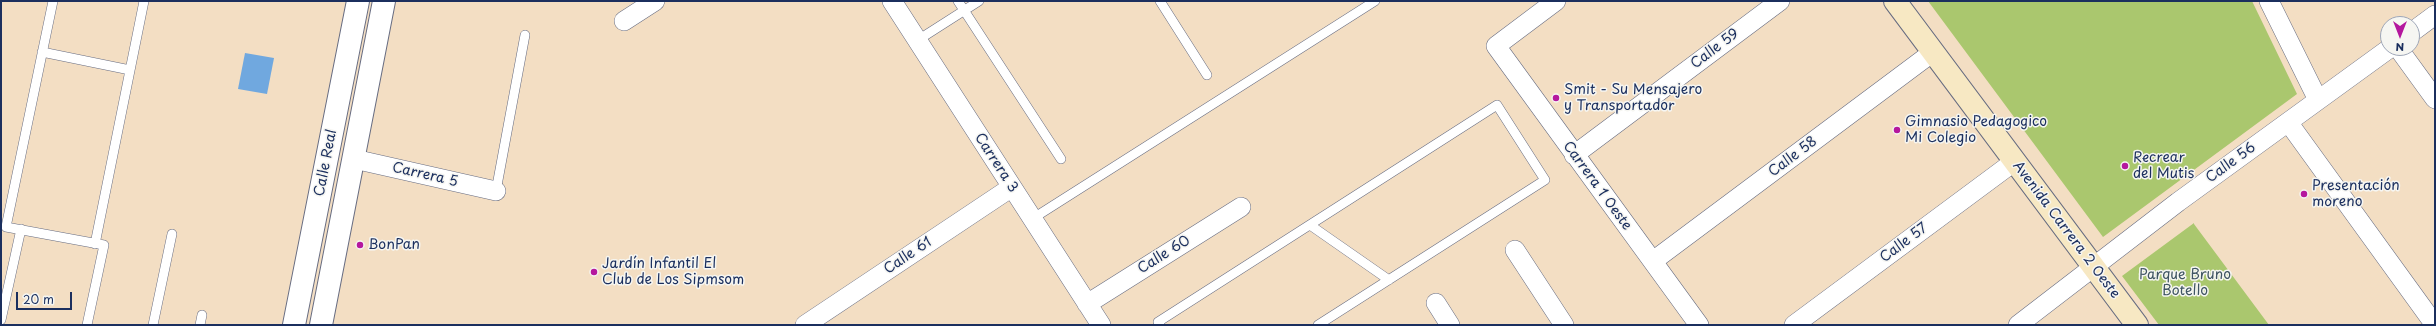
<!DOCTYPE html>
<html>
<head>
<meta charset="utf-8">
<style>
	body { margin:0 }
	#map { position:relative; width:2436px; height:326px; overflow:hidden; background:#f3dec3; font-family:"Playpen Sans",sans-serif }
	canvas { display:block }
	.frame { position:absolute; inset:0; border:2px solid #1b2f5e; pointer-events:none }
	.north { position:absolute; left:2380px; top:16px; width:40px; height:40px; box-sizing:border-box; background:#f6f6f2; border:1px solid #9ea6b7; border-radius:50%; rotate:180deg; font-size:11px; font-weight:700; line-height:16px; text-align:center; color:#1b2f5e }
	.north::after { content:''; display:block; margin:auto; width:14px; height:18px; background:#b5179e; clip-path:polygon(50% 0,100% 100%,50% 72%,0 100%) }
	.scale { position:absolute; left:16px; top:292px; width:56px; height:18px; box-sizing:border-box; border:2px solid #1b2f5e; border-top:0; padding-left:5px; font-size:12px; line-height:14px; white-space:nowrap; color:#1b2f5e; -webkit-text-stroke:3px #f6f6f2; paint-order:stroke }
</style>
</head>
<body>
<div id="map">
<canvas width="2436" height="326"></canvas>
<div class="frame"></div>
<div class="north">N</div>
<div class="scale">20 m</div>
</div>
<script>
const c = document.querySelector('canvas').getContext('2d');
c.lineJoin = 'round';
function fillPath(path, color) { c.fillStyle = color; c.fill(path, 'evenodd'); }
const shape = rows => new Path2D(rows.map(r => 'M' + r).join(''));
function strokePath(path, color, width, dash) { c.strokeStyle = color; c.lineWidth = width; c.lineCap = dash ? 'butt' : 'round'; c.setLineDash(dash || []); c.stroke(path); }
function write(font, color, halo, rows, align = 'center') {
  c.font = font + ' "Playpen Sans",sans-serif'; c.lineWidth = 3; c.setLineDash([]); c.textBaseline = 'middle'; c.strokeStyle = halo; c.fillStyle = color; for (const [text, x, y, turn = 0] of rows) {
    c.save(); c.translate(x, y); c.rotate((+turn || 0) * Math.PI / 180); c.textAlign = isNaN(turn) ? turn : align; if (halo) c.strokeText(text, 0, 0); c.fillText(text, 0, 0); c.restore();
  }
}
const green = shape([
	[1928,1,2252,1,2297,94,2103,237],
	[2194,223,2194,224,2269,325,2159,325,2122,276]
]);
const water = shape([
	[245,53,274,58,267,94,238,89]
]);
const service = shape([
	[53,1,6,227,104,245,87,325],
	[958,1,1061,159],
	[1160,1,1207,75],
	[918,40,979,1],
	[42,52,130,70],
	[496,191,525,35],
	[1032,219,1375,1],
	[1310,225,1389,280],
	[95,244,144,1],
	[1,320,21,229],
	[153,325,172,234],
	[200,325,202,315],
	[1160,325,1158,322,1497,105,1545,180,1318,325]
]);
const minor = shape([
	[892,1,1101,325],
	[1556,1,1496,46,1699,325],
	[2269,1,2318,100],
	[624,21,655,1],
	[2412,32,2435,15],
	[2398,48,2435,99],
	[2288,122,2435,325],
	[1574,155,1780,1],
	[354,159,496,191],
	[1515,250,1564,325],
	[1653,261,1933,52],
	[1436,303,1450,325],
	[1087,304,1241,207],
	[805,325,1012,187],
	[1794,325,2015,161],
	[2018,325,2178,202,2390,48]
]);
const tertiary = shape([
	[294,325,358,1],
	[321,325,384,1]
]);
const secondary = shape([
	[1895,1,2137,325]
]);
const markers = [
	[1556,98,4,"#b5179e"],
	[1897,130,4,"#b5179e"],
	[2125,166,4,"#b5179e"],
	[2304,194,4,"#b5179e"],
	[360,245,4,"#b5179e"],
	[594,272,4,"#b5179e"]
];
const streetNames = [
	["Calle 59",1715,49,-37],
	["Calle 58",1793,157,-37],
	["Calle Real",326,163,-79],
	["Carrera 3",996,163,57],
	["Calle 56",2231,163,-36],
	["Carrera 5",425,175,13],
	["Carrera 1 Oeste",1597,186,54],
	["Avenida Carrera 2 Oeste",2066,230,53],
	["Calle 57",1904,243,-37],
	["Calle 60",1164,255,-32],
	["Calle 61",908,256,-34]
];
const poiNames = [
	["Smit - Su Mensajero",1564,90],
	["y Transportador",1564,106],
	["Gimnasio Pedagogico",1905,122],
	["Mi Colegio",1905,138],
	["Recrear",2133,158],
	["del Mutis",2133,174],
	["Presentación",2312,186],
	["moreno",2312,202],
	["BonPan",368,245],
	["Jardín Infantil El",602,264],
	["Club de Los Sipmsom",602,280]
];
const parkNames = [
	["Parque Bruno",2185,275],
	["Botello",2185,291]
];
fillPath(green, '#aac76e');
fillPath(water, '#70a8df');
strokePath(service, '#676c81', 10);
strokePath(minor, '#676c81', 20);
strokePath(tertiary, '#676c81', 24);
strokePath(secondary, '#676c81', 24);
strokePath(service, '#fff', 9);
strokePath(minor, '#fff', 19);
strokePath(tertiary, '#fff', 22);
strokePath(secondary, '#f7e8c3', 22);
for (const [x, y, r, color] of markers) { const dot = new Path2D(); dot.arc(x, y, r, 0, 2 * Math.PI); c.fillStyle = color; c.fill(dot); strokePath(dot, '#f6f6f2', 1.5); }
write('14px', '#1b2f5e', '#f6f6f2', streetNames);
write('14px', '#1b2f5e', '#f6f6f2', poiNames, 'left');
write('14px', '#3f5562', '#f6f6f2', parkNames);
</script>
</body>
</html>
